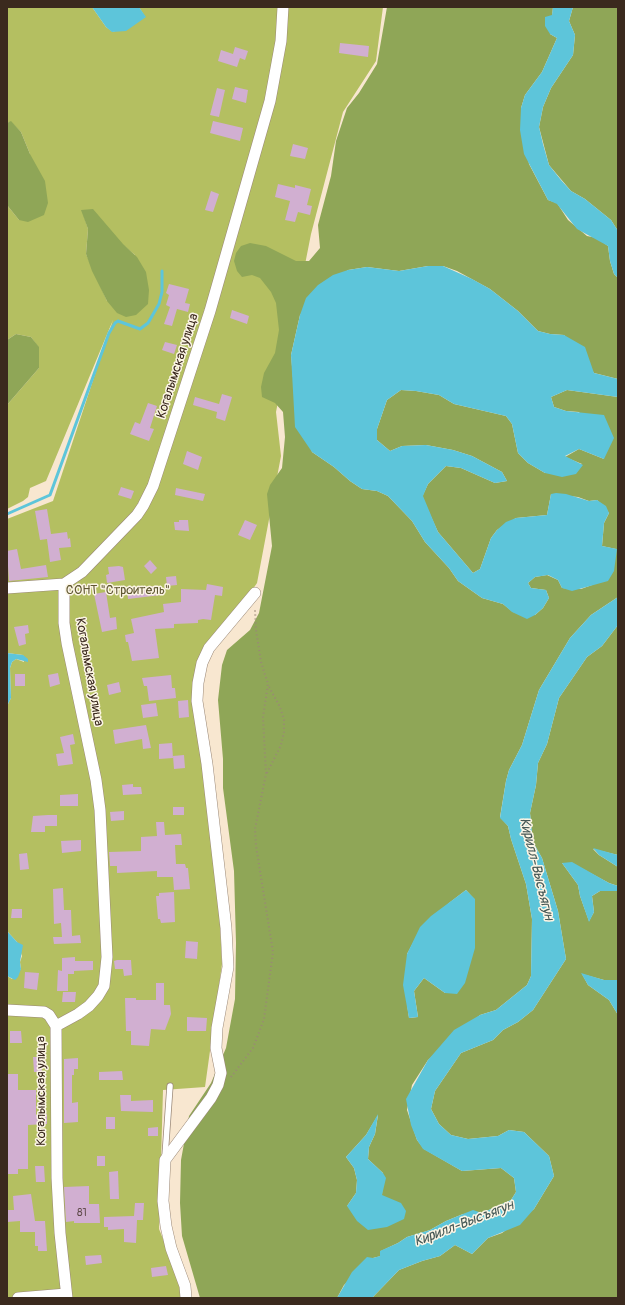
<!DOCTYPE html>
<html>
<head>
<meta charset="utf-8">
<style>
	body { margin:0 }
	#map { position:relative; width:625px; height:1305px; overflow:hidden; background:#f8e7d0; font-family:Pangolin,sans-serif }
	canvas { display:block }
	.frame { position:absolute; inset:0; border:8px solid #3b2a1e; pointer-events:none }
</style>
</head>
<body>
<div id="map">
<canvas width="625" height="1305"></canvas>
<div class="frame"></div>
</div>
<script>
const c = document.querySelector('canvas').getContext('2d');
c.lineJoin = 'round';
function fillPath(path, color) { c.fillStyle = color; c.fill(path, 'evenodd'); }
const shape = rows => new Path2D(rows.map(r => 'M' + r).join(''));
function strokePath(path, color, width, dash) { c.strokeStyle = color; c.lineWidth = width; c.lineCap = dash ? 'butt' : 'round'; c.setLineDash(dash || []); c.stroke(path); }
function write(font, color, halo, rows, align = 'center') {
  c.font = font + ' Pangolin,sans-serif'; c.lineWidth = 3; c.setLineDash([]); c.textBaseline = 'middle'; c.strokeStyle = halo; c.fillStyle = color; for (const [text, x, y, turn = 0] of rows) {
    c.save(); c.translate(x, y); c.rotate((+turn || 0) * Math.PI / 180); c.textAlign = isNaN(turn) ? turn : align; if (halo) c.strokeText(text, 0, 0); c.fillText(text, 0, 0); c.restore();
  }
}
const green = shape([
	[7,7,92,7,106,27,113,32,145,17,139,7,383,7,376,61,343,112,311,234,276,412,281,456,257,583,194,676,214,808,222,964,205,1087,163,1090,159,1229,187,1298,7,1298,7,976,12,979,21,969,20,962,22,956,17,942,7,931,8,751,7,706,11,698,10,668,12,662,16,659,24,662,23,655,7,653,7,519,53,501,113,320,46,481,30,488,28,497,23,501,7,509,7,405,39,368,39,348,31,337,16,334,7,340,7,205,19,220,30,154,21,132,11,122,7,123],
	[82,210,135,255,107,301,86,254,88,229]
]);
const forest = shape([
	[387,7,553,7,550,34,557,38,542,72,525,95,521,108,529,164,548,200,557,203,568,220,587,236,597,238,608,246,610,261,614,274,618,278,618,379,594,373,564,335,550,334,538,331,518,311,490,289,457,271,443,266,428,266,399,271,367,267,348,270,300,315,291,355,294,389,312,452,334,467,350,481,362,489,377,491,388,496,412,521,425,542,449,568,458,581,482,598,503,604,513,612,535,615,543,608,549,598,546,590,531,588,528,583,535,577,547,575,558,580,562,588,581,589,592,585,616,549,602,546,604,523,609,513,597,500,589,501,578,497,551,494,547,515,516,518,497,530,491,538,480,569,473,573,438,532,422,497,428,484,446,466,461,468,495,483,507,481,502,472,472,456,453,450,426,445,402,446,390,451,377,440,377,429,387,400,401,390,416,391,439,395,454,404,506,416,512,424,518,453,528,463,545,473,582,464,565,457,579,449,604,459,579,412,566,411,554,407,551,397,567,390,618,397,618,597,591,615,570,638,539,690,522,745,509,770,506,781,500,817,508,826,511,839,526,884,532,919,531,976,527,985,496,1010,480,1015,428,1060,412,1085,407,1110,417,1140,424,1149,462,1171,501,1168,514,1178,516,1192,511,1200,482,1213,463,1214,446,1221,430,1230,407,1237,398,1243,381,1251,381,1256,373,1258,344,1285,337,1298,200,1298,182,1236,180,1203,181,1160,189,1116,211,1083,226,1048,235,999,236,943,234,871,223,788,223,759,218,700,222,665,227,650,250,630,259,613,272,546,267,494,270,485,282,468,285,437,283,412,275,403,262,397,261,387,264,373,275,353,279,330,276,303,271,292,260,278,252,275,242,277,237,271,234,261,236,253,241,246,250,243,266,246,296,261,309,261,320,248,318,225,331,176,336,141,347,108,359,93,377,64],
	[466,890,475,900,475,917,445,993,424,978,414,991,418,1017,409,1018,407,1004,407,954,413,943,449,903],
	[378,1115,375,1134,369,1147,368,1159,383,1173,382,1195,347,1206,356,1193,357,1180,354,1168,346,1157,366,1135],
	[573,7,618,7,618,231,611,220,585,199,571,191,549,165,539,127,543,107,551,88,573,55,575,35,569,21],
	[11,121,21,132,30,154,45,181,48,203,44,215,28,222,19,220,7,205,7,123],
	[93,209,123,244,137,257,146,272,149,290,148,304,136,315,126,317,117,313,107,301,92,271,86,254,88,229,81,210],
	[16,334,31,337,39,347,39,368,7,405,7,340],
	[618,625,618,855,593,849,599,855,618,867,618,886,609,883,579,867,562,863,578,885,580,896,589,921,594,912,592,896,600,891,618,891,618,980,604,980,582,974,588,985,609,1000,618,1015,618,1298,372,1298,399,1270,422,1261,440,1256,455,1245,472,1254,488,1238,502,1233,534,1209,554,1176,549,1156,524,1132,509,1130,498,1136,468,1139,451,1135,439,1124,431,1109,435,1091,461,1053,493,1040,503,1030,518,1022,533,1010,566,959,558,911,542,858,533,842,530,813,536,785,538,763,547,744,559,698,587,657,602,646]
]);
const water = shape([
	[92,7,139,7,146,17,126,31,112,32,106,27],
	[553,7,573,7,569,21,575,35,573,55,551,88,543,107,539,127,543,144,549,165,561,180,571,191,585,199,611,220,618,231,618,278,614,274,610,261,608,246,577,229,557,204,548,200,524,154,520,130,521,108,525,95,542,72,557,38,550,34,545,26,545,17,552,15],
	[428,266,443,266,472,279,490,289,518,311,538,331,550,334,564,335,585,347,594,373,618,379,618,397,567,390,551,397,554,407,566,411,604,415,614,438,604,459,579,449,565,456,583,465,576,474,562,477,545,473,528,463,518,453,512,424,506,416,454,404,439,395,416,391,401,390,387,400,377,429,377,440,390,451,402,446,426,445,453,450,472,456,502,472,507,481,495,483,461,468,446,466,428,484,423,496,438,532,473,573,480,569,491,538,497,530,506,522,516,518,547,515,551,494,556,493,566,494,589,501,597,500,606,506,609,513,604,523,602,546,617,549,614,571,608,581,572,591,562,588,558,580,548,575,535,577,528,583,531,588,546,590,549,598,543,608,535,615,527,619,512,612,503,604,482,598,458,581,449,568,425,542,412,521,388,496,377,491,362,489,350,481,334,467,312,452,295,427,291,355,300,315,306,298,318,285,333,275,348,270,367,267,399,271],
	[618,597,618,625,602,646,587,657,559,698,547,744,538,763,536,785,530,813,533,842,542,858,558,911,566,959,533,1010,518,1022,503,1030,493,1040,461,1053,435,1091,431,1109,439,1124,451,1135,468,1139,498,1136,509,1130,524,1132,549,1156,554,1176,534,1209,520,1225,488,1238,472,1254,455,1245,440,1256,422,1261,399,1270,372,1298,337,1298,352,1272,367,1257,373,1258,380,1256,380,1251,398,1243,407,1237,430,1230,446,1221,463,1214,473,1210,482,1213,511,1200,516,1192,514,1178,501,1168,462,1171,423,1149,417,1140,411,1125,406,1099,428,1060,454,1030,480,1015,496,1010,527,985,531,976,532,919,526,884,511,839,508,826,500,818,506,781,509,770,522,745,539,690,570,638,591,615],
	[7,653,23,655,28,659,28,662,16,659,12,662,10,668,11,698,7,706],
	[593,848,618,855,618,867,599,855],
	[572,862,609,883,618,886,618,891,600,891,592,896,594,912,589,922,580,896,578,885,562,863],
	[466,890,475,899,475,948,465,983,457,994,445,993,424,978,414,991,418,1017,409,1018,403,985,407,954,420,927,431,916],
	[7,931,17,942,23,945,20,962,21,969,18,977,15,980,7,976],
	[581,973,604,980,618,980,618,1015,609,1000,588,985],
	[378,1114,375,1134,369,1147,368,1159,383,1173,386,1178,382,1195,401,1203,406,1211,404,1219,387,1227,368,1230,357,1221,347,1206,356,1193,357,1180,354,1168,346,1157,366,1135]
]);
const stream = shape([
	[7,514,50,495,109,333,115,323,118,321,140,329,148,323,159,304,162,292,162,271]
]);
const building = shape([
	[340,43,369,46,368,57,339,53],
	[235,47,248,51,245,60,240,58,237,67,218,61,221,50,233,54],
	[235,87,248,90,246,103,232,99],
	[217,88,225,90,219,117,210,115],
	[213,121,243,128,240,141,210,133],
	[293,144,308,148,305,159,290,156],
	[278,184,295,188,295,185,311,189,307,205,312,206,310,215,298,212,295,222,285,220,290,201,275,197],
	[211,191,219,194,213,212,205,210],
	[169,284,189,289,185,303,190,304,188,312,177,309,172,326,164,324,170,307,166,305,169,295,166,293],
	[232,310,249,316,247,324,230,318],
	[165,342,177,345,174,354,162,350],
	[222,394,232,397,225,421,216,418,217,412,193,405,195,397,219,404],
	[148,403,157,406,150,428,154,429,149,441,130,434,135,422,140,424],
	[187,451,202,457,198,470,183,464],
	[121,487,134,491,131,499,118,495],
	[176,488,205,494,203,501,175,495],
	[47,509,51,534,67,532,68,539,70,538,71,547,59,548,61,560,50,562,47,539,40,540,35,511],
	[179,520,188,520,189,531,175,530,174,522,179,522],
	[245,520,257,525,250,540,238,535],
	[17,549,21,569,46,565,48,577,9,581,7,551],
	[150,560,157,568,151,574,144,566],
	[119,566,123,567,125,580,107,583,106,575,109,574,108,567],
	[176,576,177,585,167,586,166,577],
	[207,584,223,587,222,596,215,595,211,620,203,619,198,620,198,623,174,624,174,628,155,629,159,658,132,661,128,642,126,642,125,635,134,633,131,619,164,612,163,604,181,602,181,589,206,590],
	[161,586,161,595,128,599,127,588],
	[106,592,110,618,116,617,117,629,102,632,94,594],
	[28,625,29,633,25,634,26,644,19,646,14,627],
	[58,673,60,684,50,687,48,675],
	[15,674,25,674,25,686,15,686],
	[171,675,172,688,175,688,176,698,149,701,147,686,144,686,142,678],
	[119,682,121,692,109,695,107,685],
	[188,700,189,717,179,718,178,701],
	[156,703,158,716,143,718,141,705],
	[146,725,151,748,143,749,142,739,115,744,113,730],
	[73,734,75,744,70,745,73,764,58,766,56,754,64,753,60,737],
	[172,743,173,758,159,759,159,744],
	[184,755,185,768,174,769,173,756],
	[133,784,133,787,141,787,142,794,123,795,122,785],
	[78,794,78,806,60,806,60,795],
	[173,807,184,807,184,815,173,815],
	[124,811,124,820,111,821,110,812],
	[48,815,57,815,57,826,45,826,45,832,31,832,33,816],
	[156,822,164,822,165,835,181,834,182,845,175,845,176,864,185,864,186,868,188,868,190,889,174,890,173,877,157,877,157,871,117,873,117,866,110,866,109,852,141,851,141,837,157,836],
	[81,840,81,851,62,853,61,841],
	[27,853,29,869,20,870,19,854],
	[63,888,64,910,71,910,72,936,80,935,81,943,54,944,53,937,62,937,61,923,54,924,53,889],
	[174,892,175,922,161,923,160,919,158,919,156,896,159,896,159,893],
	[12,909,22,909,22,918,11,918],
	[186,941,198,942,197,959,185,958],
	[75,957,75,961,93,961,93,970,74,971,74,974,68,974,68,991,57,991,58,970,62,971,62,958],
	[117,960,131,960,132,975,124,976,123,969,115,969,114,961],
	[25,972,39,973,37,990,24,988],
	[156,983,164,983,164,1005,170,1005,171,1014,165,1030,151,1029,149,1046,131,1045,131,1031,126,1031,125,998,136,998,136,1000,156,1000],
	[63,992,76,992,75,1002,62,1002],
	[187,1017,207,1018,206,1031,187,1031],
	[10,1031,21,1031,22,1043,10,1043],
	[33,1057,41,1057,42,1072,34,1072],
	[78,1058,78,1069,74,1069,74,1075,72,1075,72,1103,78,1102,78,1122,64,1123,64,1059],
	[122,1071,123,1080,99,1080,99,1072],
	[8,1074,18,1074,18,1090,36,1090,36,1115,47,1114,47,1124,28,1125,28,1169,18,1169,18,1174,7,1174],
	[120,1095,131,1095,131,1101,153,1100,153,1112,121,1111],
	[106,1117,115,1117,115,1129,106,1129],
	[158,1127,158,1136,148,1136,148,1128],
	[97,1156,105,1156,105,1166,97,1166],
	[35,1166,44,1166,45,1182,36,1182],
	[118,1171,119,1199,110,1199,109,1172],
	[89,1186,89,1204,99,1204,100,1223,74,1223,74,1221,66,1222,64,1187],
	[31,1194,35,1221,45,1221,47,1251,38,1251,38,1246,35,1246,35,1232,20,1232,20,1221,7,1222,7,1210,14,1210,13,1196],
	[135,1203,144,1203,143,1220,137,1220,136,1243,124,1242,124,1229,108,1230,108,1227,104,1227,104,1217,134,1216],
	[101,1255,102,1263,86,1265,85,1256],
	[166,1266,168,1275,152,1277,151,1268]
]);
const path = shape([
	[267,773,281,745,284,732,284,720,280,707,268,685],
	[231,1077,253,1048,264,1019,273,952,256,846,255,829,266,774,263,717,268,684,261,662,256,630,255,610]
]);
const lane = shape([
	[165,1156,170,1086]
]);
const street = shape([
	[7,588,64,584],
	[7,1010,44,1012,49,1015,56,1026],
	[56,1026,78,1014,89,1006,98,996,104,986,107,957,100,810,96,780,67,643,64,623,64,584,82,572,137,515,143,506,153,486,210,311,270,101,281,41,283,7],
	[56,1026,57,1178,60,1233,67,1298],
	[18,1298,66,1294],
	[186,1298,185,1286,171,1248,166,1226,163,1201,165,1160,211,1098,218,1085,221,1073,216,1048,217,1028,228,967,226,928,207,764,197,701,198,683,202,663,209,648,255,593]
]);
const numberNames = [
	["81",82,1213]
];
const streetNames = [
	["Когалымская улица",178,366,-72],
	["Когалымская улица",89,672,80],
	["Когалымская улица",42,1091,-90]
];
const parkNames = [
	["СОНТ \"Строитель\"",118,591]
];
const waterNames = [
	["Кирилл-Высъягун",536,869,76],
	["Кирилл-Высъягун",464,1224,-21]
];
fillPath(green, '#b4bf61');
fillPath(forest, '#8fa657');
fillPath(water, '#5dc5da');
strokePath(stream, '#5dc5da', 3);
fillPath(building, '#d1afd1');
strokePath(lane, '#9a8877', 7);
strokePath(street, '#9a8877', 12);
strokePath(path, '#9a8877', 2, [1, 3]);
strokePath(lane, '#fff', 5.5);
strokePath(street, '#fff', 11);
write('11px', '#604b4b', null, numberNames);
write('13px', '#3b2a1e', '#fcf5e5', streetNames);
write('13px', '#5f5732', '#fcf5e5', parkNames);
write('italic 14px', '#455856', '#fcf5e5', waterNames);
</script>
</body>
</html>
